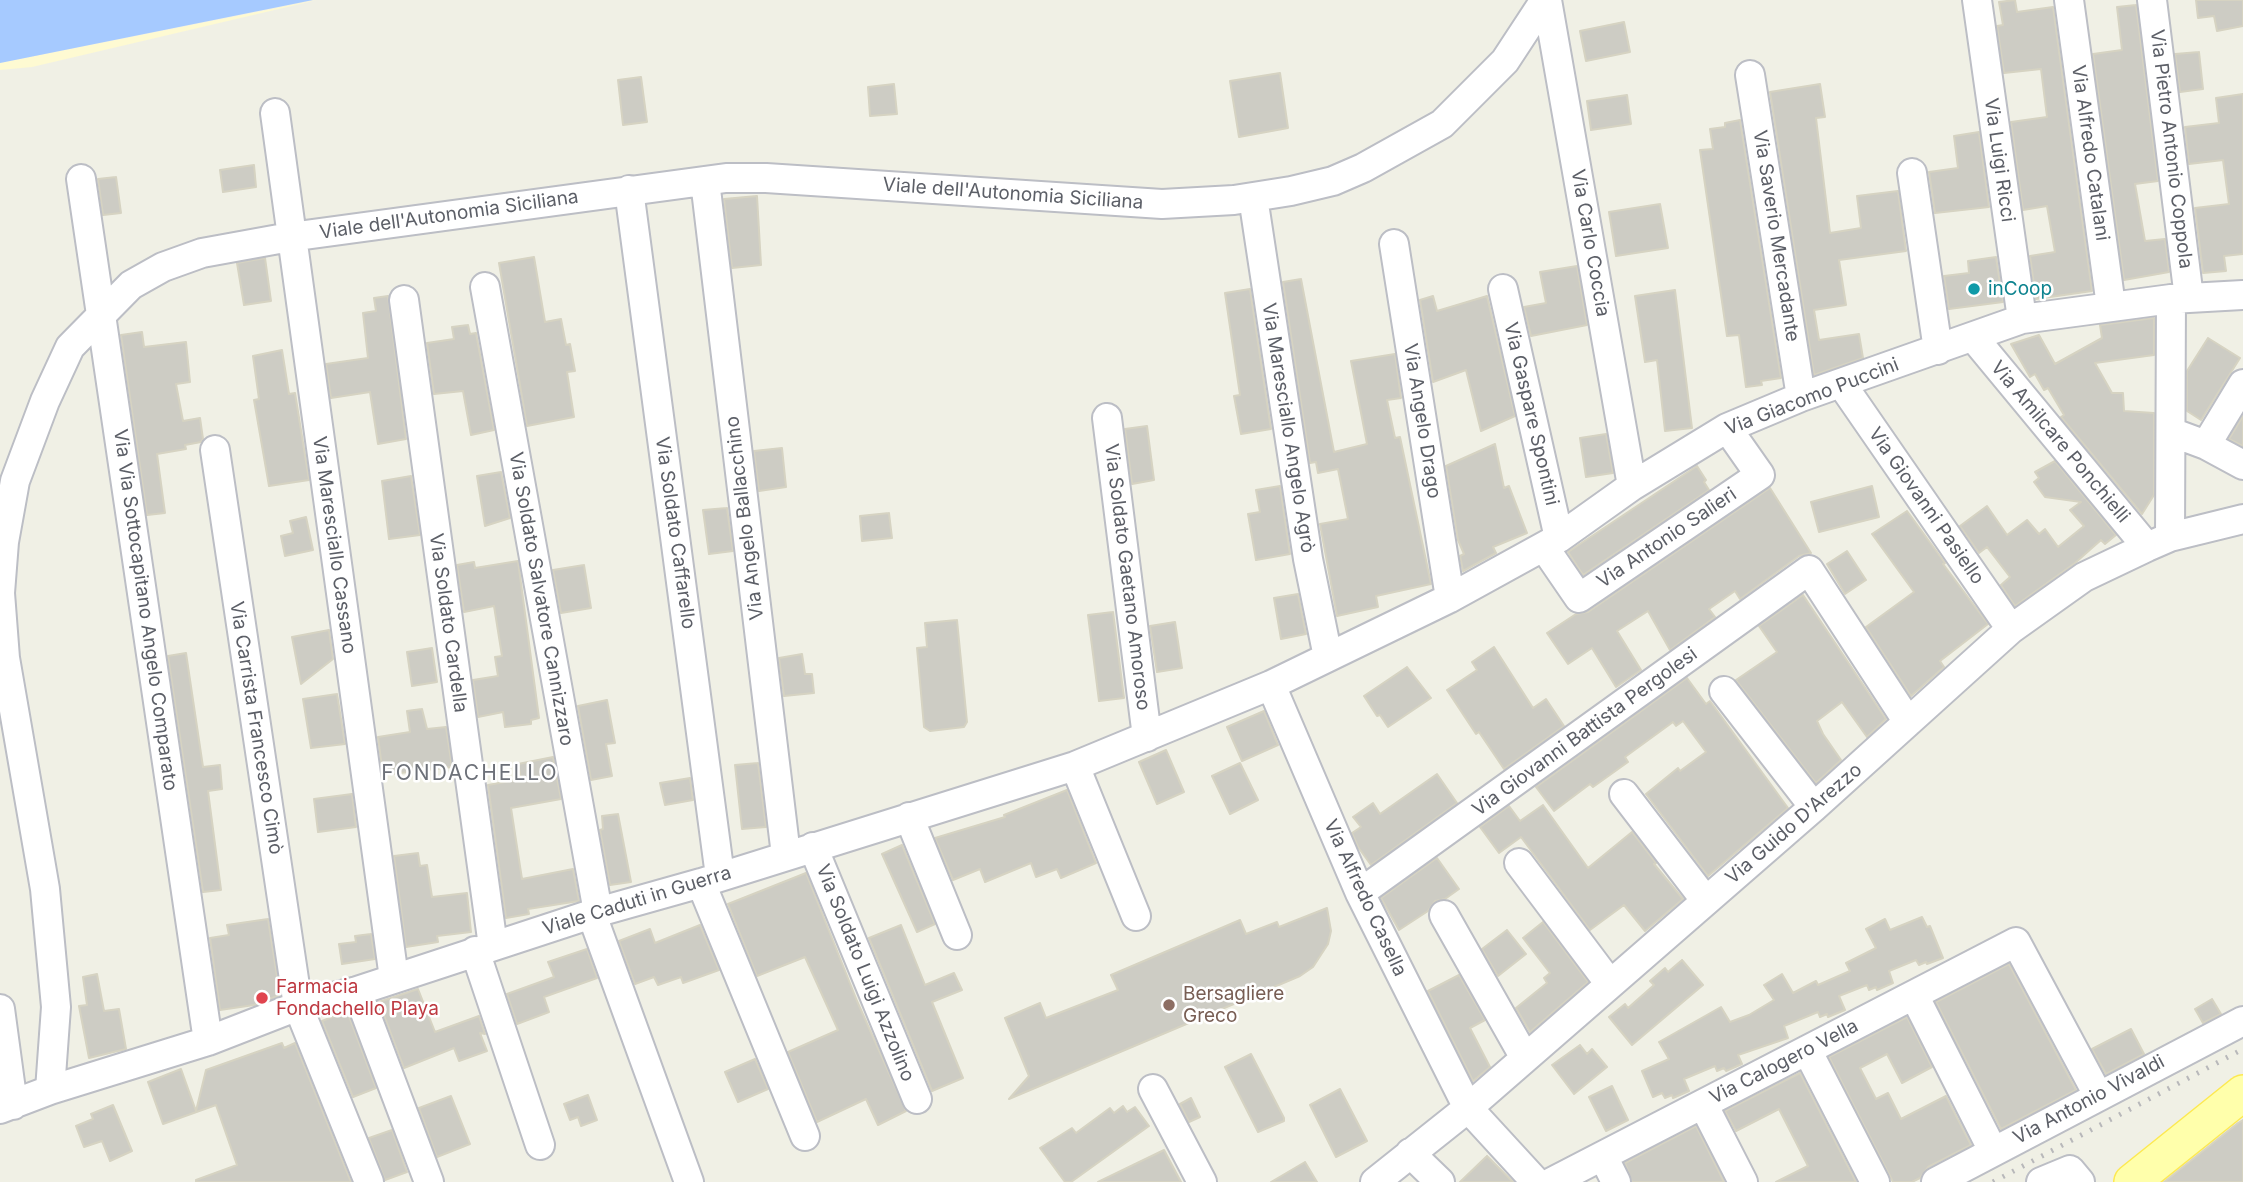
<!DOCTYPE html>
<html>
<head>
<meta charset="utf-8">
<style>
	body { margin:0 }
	canvas { display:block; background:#f0f0e5 }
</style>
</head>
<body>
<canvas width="2243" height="1182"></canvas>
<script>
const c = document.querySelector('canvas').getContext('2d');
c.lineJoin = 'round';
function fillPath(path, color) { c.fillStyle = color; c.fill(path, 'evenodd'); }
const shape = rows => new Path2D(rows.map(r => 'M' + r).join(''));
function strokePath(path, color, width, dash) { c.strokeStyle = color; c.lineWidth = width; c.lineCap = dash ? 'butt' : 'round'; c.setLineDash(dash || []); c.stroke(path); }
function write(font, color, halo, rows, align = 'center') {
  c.font = font + ' Inter,sans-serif'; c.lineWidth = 5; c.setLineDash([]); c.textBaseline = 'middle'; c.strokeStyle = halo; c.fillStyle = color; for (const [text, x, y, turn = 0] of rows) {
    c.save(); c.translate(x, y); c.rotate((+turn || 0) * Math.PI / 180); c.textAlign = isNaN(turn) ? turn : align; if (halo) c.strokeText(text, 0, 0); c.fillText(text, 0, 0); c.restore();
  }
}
const sand = shape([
	[317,0,32,67,0,70,0,63]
]);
const water = shape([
	[0,0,313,0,0,63]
]);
const building = shape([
	[2015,0,2017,12,2053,7,2092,291,2036,299,2030,256,2055,252,2047,206,2023,210,2011,122,2047,117,2041,69,2004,73,1997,26,2003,25,1999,2,2015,0],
	[2196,0,2243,0,2243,26,2217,31,2214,16,2198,18,2196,0],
	[2136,5,2158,181,2135,184,2145,241,2165,239,2169,272,2124,280,2093,54,2122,50,2117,7,2136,5],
	[1624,22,1630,52,1586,61,1580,31,1624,22],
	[2199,52,2203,89,2180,92,2175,54,2199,52],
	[1280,73,1288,128,1239,137,1230,81,1280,73],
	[641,77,647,122,623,125,618,80,641,77],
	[894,84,897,114,870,116,868,87,894,84],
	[1820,84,1825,117,1816,118,1830,233,1861,228,1857,196,1898,191,1906,251,1839,260,1846,305,1814,310,1819,340,1859,334,1863,358,1814,375,1770,92,1820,84],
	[2243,94,2243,254,2224,256,2226,271,2203,273,2195,208,2229,204,2223,160,2189,164,2185,127,2219,123,2216,98,2243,94],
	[1627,95,1631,124,1591,130,1587,101,1627,95],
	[1740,120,1781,378,1761,381,1762,385,1746,387,1739,335,1727,336,1700,150,1713,149,1710,129,1725,127,1725,123,1740,120],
	[1979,132,1989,207,1935,213,1929,172,1958,168,1954,136,1979,132],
	[254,165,256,187,223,192,220,170,254,165],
	[116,177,121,213,103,215,98,179,116,177],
	[757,196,761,265,732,268,724,199,757,196],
	[1660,204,1668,248,1616,256,1609,212,1660,204],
	[534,257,545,322,561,319,566,345,570,344,575,371,567,372,574,417,527,426,499,263,534,257],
	[1996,257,2003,302,1949,309,1944,276,1969,273,1968,261,1996,257],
	[265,258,271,301,244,305,237,263,265,258],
	[1577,266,1587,325,1531,336,1524,307,1546,303,1540,272,1577,266],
	[1301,279,1334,452,1367,444,1351,361,1395,354,1401,398,1387,400,1395,438,1400,437,1431,584,1376,596,1378,607,1337,616,1320,524,1348,519,1338,469,1318,473,1316,462,1310,463,1283,282,1301,279],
	[1250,289,1271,429,1241,434,1234,396,1240,395,1225,293,1250,289],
	[1675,290,1692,428,1665,431,1657,360,1645,362,1635,296,1675,290],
	[388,296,406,439,378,444,370,392,331,398,326,364,368,358,363,313,376,311,374,298,388,296],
	[1433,296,1437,311,1487,296,1515,416,1481,431,1466,370,1433,382,1420,300,1433,296],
	[2154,318,2154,355,2095,363,2112,393,2123,393,2124,411,2154,413,2154,495,2142,514,2061,417,2064,415,2048,388,2044,390,2035,374,2030,377,2011,344,2039,335,2055,364,2102,338,2100,325,2154,318],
	[468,325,470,334,476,333,494,430,471,435,463,391,434,394,427,343,454,339,452,327,468,325],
	[142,332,144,347,186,342,190,382,176,384,183,421,200,418,203,439,201,442,185,445,186,449,157,454,165,513,147,515,121,335,142,332],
	[2208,338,2240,358,2201,420,2187,411,2187,371,2208,338],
	[282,350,289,394,295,393,309,480,269,486,254,400,259,399,253,356,282,350],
	[2243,416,2243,446,2229,439,2243,416],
	[1147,426,1154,480,1132,484,1125,429,1147,426],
	[1606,434,1613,473,1586,477,1580,438,1606,434],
	[1495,444,1504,488,1509,486,1527,533,1493,547,1496,553,1463,571,1460,556,1464,554,1458,540,1446,466,1495,444],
	[782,448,786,487,759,491,754,451,782,448],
	[2055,461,2116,535,2105,544,2101,540,2075,563,2015,606,2001,585,2010,577,1987,547,1979,553,1960,526,1987,506,2007,535,2027,520,2039,534,2045,529,2058,547,2084,526,2070,510,2081,502,2045,497,2034,482,2039,478,2035,472,2055,461],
	[1697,466,1706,480,1704,482,1709,490,1583,575,1568,552,1697,466],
	[501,472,510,518,485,526,477,476,501,472],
	[411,476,420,535,389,539,382,481,411,476],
	[1280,486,1290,554,1256,560,1248,514,1260,512,1256,490,1280,486],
	[1872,486,1879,517,1819,532,1811,502,1872,486],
	[1770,488,1811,553,1799,556,1740,599,1735,591,1709,609,1715,617,1670,650,1648,611,1617,631,1641,670,1616,687,1592,648,1568,664,1547,633,1576,614,1588,612,1770,488],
	[727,508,733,551,709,554,703,510,727,508],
	[1907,511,1945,563,1943,564,1988,624,1940,661,1944,667,1911,696,1866,627,1914,592,1872,534,1907,511],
	[889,513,892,538,862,541,860,516,889,513],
	[306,517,313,550,285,556,281,536,293,533,290,521,306,517],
	[1847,551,1866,580,1845,594,1827,564,1847,551],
	[518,561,539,718,531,720,531,724,505,727,503,712,478,717,473,680,498,676,495,657,502,656,494,606,464,612,457,565,474,562,475,568,518,561],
	[584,565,591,608,561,613,553,570,584,565],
	[1298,594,1306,634,1281,639,1274,598,1298,594],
	[1803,595,1886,719,1867,737,1842,702,1817,721,1823,734,1841,760,1816,783,1736,680,1777,652,1759,626,1803,595],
	[1113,612,1124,698,1099,701,1088,615,1113,612],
	[957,620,967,722,964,727,930,731,924,727,917,648,927,647,925,623,957,620],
	[1175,622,1182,668,1157,672,1150,626,1175,622],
	[329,630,333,659,301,684,292,637,329,630],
	[1494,647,1533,708,1546,699,1564,726,1504,769,1479,732,1476,734,1447,690,1477,670,1472,662,1494,647],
	[432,648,437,682,412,686,407,652,432,648],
	[186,653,203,767,220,765,222,789,208,791,221,890,203,892,168,656,186,653],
	[802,654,805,674,812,674,814,693,784,696,779,658,802,654],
	[1407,667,1431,698,1388,727,1380,715,1377,716,1364,696,1407,667],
	[1687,678,1706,704,1710,701,1788,808,1708,876,1646,794,1678,768,1680,771,1706,752,1683,721,1676,726,1673,722,1625,757,1628,762,1593,787,1590,784,1554,811,1536,787,1687,678],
	[337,694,345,744,311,748,303,699,337,694],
	[607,700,615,743,606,744,612,776,591,780,578,706,607,700],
	[422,709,427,729,446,727,452,767,383,775,378,737,410,732,407,711,422,709],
	[1264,711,1278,745,1242,761,1227,727,1264,711],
	[1166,750,1184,792,1157,804,1139,762,1166,750],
	[553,757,561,799,511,808,522,879,573,869,579,901,528,909,529,914,506,918,488,785,521,779,518,764,553,757],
	[758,763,766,827,742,829,735,765,758,763],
	[1240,763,1258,800,1230,814,1212,776,1240,763],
	[1437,774,1457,803,1371,865,1358,847,1352,833,1361,827,1353,817,1373,803,1380,814,1437,774],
	[690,778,693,800,665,805,660,783,690,778],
	[1067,790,1096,863,1061,878,1057,869,1036,877,1031,863,985,882,980,869,953,880,935,838,1005,817,1004,815,1067,790],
	[352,794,356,827,318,832,314,799,352,794],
	[1543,805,1588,868,1632,832,1656,863,1654,864,1683,899,1645,931,1624,905,1590,930,1521,837,1499,853,1480,827,1509,806,1520,821,1543,805],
	[618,814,631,882,610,885,600,830,603,829,602,816,618,814],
	[902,845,935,924,917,932,882,854,902,845],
	[418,853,420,866,427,865,432,897,467,893,471,932,437,936,438,942,406,947,394,856,418,853],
	[1437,858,1459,889,1445,899,1435,901,1428,911,1399,930,1381,898,1437,858],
	[806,873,857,1001,906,1111,878,1125,866,1099,817,1122,788,1052,838,1030,805,957,757,976,728,904,806,873],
	[1327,908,1331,931,1328,944,1313,967,1300,976,1009,1099,1029,1076,1005,1018,1040,1003,1046,1018,1118,990,1111,975,1240,920,1246,934,1277,922,1279,927,1327,908],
	[1922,917,1927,927,1930,926,1943,958,1927,964,1926,962,1919,965,1916,960,1889,971,1893,983,1877,990,1876,987,1869,990,1867,985,1839,996,1845,1010,1828,1017,1827,1014,1820,1017,1818,1012,1784,1026,1788,1038,1738,1055,1742,1064,1726,1071,1724,1068,1717,1071,1715,1066,1684,1079,1689,1091,1673,1098,1672,1095,1665,1098,1662,1093,1653,1097,1642,1071,1669,1059,1659,1042,1721,1007,1730,1022,1749,1015,1774,1000,1764,985,1782,974,1793,993,1816,981,1818,985,1850,971,1846,963,1876,948,1866,929,1885,919,1890,930,1922,917],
	[268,919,280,995,254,1005,220,1010,210,938,229,935,227,925,268,919],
	[1543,922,1588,982,1530,1032,1516,1008,1547,983,1544,978,1550,973,1523,938,1543,922],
	[700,925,719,970,683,983,681,977,658,985,654,977,635,984,619,941,650,929,655,943,700,925],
	[901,925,925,985,954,973,962,990,932,1002,963,1078,932,1091,869,938,901,925],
	[1507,930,1526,954,1498,976,1482,949,1507,930],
	[371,934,375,959,342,964,339,944,356,942,355,936,371,934],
	[587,949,597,978,544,997,549,1012,517,1024,507,994,554,977,548,962,587,949],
	[1682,960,1703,985,1632,1045,1609,1017,1625,1004,1628,1008,1654,985,1650,981,1665,968,1668,972,1682,960],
	[2009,964,2076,1090,2001,1129,1936,1002,2009,964],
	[97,974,104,1011,119,1009,126,1049,89,1058,79,1006,87,1005,83,977,97,974],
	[1459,975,1485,1020,1470,1028,1490,1067,1473,1081,1428,991,1459,975],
	[418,989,435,1032,479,1016,485,1034,480,1033,487,1051,459,1061,454,1048,404,1068,379,1002,418,989],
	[2212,999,2221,1014,2203,1023,2195,1009,2212,999],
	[347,1011,376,1088,353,1097,322,1021,347,1011],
	[1907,1017,1932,1067,1902,1083,1887,1054,1860,1068,1876,1099,1888,1093,1901,1119,1946,1096,1971,1145,1928,1167,1920,1178,1912,1182,1893,1182,1829,1057,1907,1017],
	[2131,1029,2144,1054,2106,1074,2092,1049,2131,1029],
	[282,1043,284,1048,295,1043,351,1182,196,1182,196,1180,237,1165,216,1105,163,1124,148,1082,181,1069,196,1111,206,1070,282,1043],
	[1580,1045,1587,1054,1592,1049,1607,1067,1574,1094,1552,1065,1580,1045],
	[1251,1054,1284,1118,1284,1121,1258,1132,1225,1067,1251,1054],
	[755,1059,768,1089,738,1102,725,1072,755,1059],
	[1800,1073,1856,1182,1776,1182,1808,1166,1779,1109,1736,1131,1725,1111,1800,1073],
	[1612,1086,1628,1120,1606,1131,1589,1097,1612,1086],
	[1340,1089,1367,1141,1336,1157,1310,1105,1340,1089],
	[588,1095,597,1120,581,1126,578,1117,570,1120,564,1104,588,1095],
	[451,1096,470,1144,437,1157,419,1108,451,1096],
	[1191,1098,1200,1117,1189,1122,1180,1104,1191,1098],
	[113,1105,132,1151,110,1161,102,1141,84,1147,76,1126,93,1119,91,1114,113,1105],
	[1123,1106,1127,1112,1135,1107,1149,1126,1071,1182,1065,1182,1040,1148,1072,1128,1076,1133,1110,1108,1114,1113,1123,1106],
	[2243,1120,2243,1182,2164,1182,2238,1123,2243,1120],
	[1696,1126,1724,1182,1632,1182,1625,1163,1696,1126],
	[392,1130,407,1172,385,1180,369,1138,392,1130],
	[1164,1150,1181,1182,1098,1182,1164,1150],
	[1487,1156,1513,1182,1460,1182,1487,1156],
	[1305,1162,1317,1182,1271,1182,1305,1162]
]);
const minor = shape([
	[1547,0,1632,486],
	[1977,0,2022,319],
	[2069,0,2111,306],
	[2152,0,2189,298],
	[1750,75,1801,397],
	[275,113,394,978],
	[1912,173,1938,350],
	[81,179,208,1041],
	[705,181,786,855],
	[629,190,720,876],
	[1253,197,1308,559,1328,657],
	[1394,244,1450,598],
	[485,287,598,912],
	[1503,289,1559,538],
	[404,300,493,946],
	[1974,338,2147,547],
	[1841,383,2011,629],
	[1107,418,1147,737],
	[2171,432,2206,445,2243,465],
	[2206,445,2243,384],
	[215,450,298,1006,369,1182],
	[2170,537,2171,299],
	[1544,547,1579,598,1760,475,1727,428],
	[1271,685,1360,893,1468,1108,1536,1182],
	[1724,691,1814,807],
	[1075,766,1136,916],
	[1624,794,1706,901],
	[909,817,957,935],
	[813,847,917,1099],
	[1519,863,1610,984],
	[701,883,805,1136],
	[1360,893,1809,570,1908,722],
	[592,915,689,1182],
	[1444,915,1525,1058],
	[475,951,540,1145],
	[357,991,429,1182],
	[1914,995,1993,1151],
	[0,1009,13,1105],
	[1807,1050,1875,1182],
	[1153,1089,1202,1182],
	[50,1090,56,1007,45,889,5,658,0,593,4,542,15,481,45,401,70,347,131,285,163,267,202,253,290,237,726,178,766,178,1162,204,1234,200,1291,191,1333,181,1363,168,1442,124,1505,61,1545,0],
	[1703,1104,1743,1182],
	[0,1109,50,1090,208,1041,298,1006,357,991,598,912,701,883,1075,766,1271,685,1450,598,1559,538,1632,486,1727,428,1801,397,2022,319,2171,299,2243,295],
	[1410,1153,1440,1182],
	[1603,1156,1616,1182],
	[1375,1182,1468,1108,1706,901,1814,807,2011,629,2084,577,2147,547,2170,537,2243,519],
	[1552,1182,2016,942,2098,1095],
	[1936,1182,2243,1021],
	[2041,1182,2070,1170,2080,1182]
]);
const major = shape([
	[2132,1182,2243,1093]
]);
const rail = shape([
	[1993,1182,2243,1049]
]);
const markers = [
	[1974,289,7,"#0f9aa8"],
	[262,998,7,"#e0444e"],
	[1169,1005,7,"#8d6e63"]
];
const streetNames = [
	["Via Pietro Antonio Coppola",2171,149,83],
	["Via Alfredo Catalani",2090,153,82],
	["Via Luigi Ricci",1999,160,82],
	["Viale dell'Autonomia Siciliana",1013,194,4],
	["Viale dell'Autonomia Siciliana",449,215,-8],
	["Via Saverio Mercadante",1776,236,81],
	["Via Carlo Coccia",1590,243,80],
	["Via Giacomo Puccini",1812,397,-21],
	["Via Gaspare Spontini",1531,414,77],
	["Via Angelo Drago",1422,421,81],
	["Via Maresciallo Angelo Agrò",1288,428,81],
	["Via Amilcare Ponchielli",2060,442,50],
	["Via Giovanni Pasiello",1926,506,55],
	["Via Angelo Ballacchino",745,518,-97],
	["Via Soldato Caffarello",675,533,82],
	["Via Antonio Salieri",1667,538,-34],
	["Via Maresciallo Cassano",334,545,82],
	["Via Soldato Gaetano Amoroso",1127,577,83],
	["Via Soldato Salvatore Cannizzaro",541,599,80],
	["Via Via Sottocapitano Angelo Comparato",145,610,82],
	["Via Soldato Cardella",448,623,82],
	["Via Carrista Francesco Cimò",256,728,81],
	["Via Giovanni Battista Pergolesi",1585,732,-36],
	["Via Guido D'Arezzo",1794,824,-41],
	["Via Alfredo Casella",1365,898,65],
	["Viale Caduti in Guerra",637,901,-17],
	["Via Soldato Luigi Azzolino",865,973,68],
	["Via Calogero Vella",1784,1062,-27],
	["Via Antonio Vivaldi",2089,1100,-28]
];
const cultureNames = [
	["inCoop",1988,289]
];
const healthNames = [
	["Farmacia",276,987],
	["Fondachello Playa",276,1009]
];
const educationNames = [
	["Bersagliere",1183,994],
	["Greco",1183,1016]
];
const neighbourhoodNames = [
	["FONDACHELLO",470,774]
];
fillPath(sand, '#fefad2');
fillPath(water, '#a6caff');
fillPath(building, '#cdccc4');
strokePath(building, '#d6d3c2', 2);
strokePath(minor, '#bcbec5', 32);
strokePath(major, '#fde951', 38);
strokePath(minor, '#fff', 28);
strokePath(major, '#ffffab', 35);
strokePath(rail, '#b8b8ba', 5, [2, 9]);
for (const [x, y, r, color] of markers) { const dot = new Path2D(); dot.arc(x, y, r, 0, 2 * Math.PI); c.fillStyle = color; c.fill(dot); strokePath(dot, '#fff', 2.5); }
write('19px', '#5c5f67', '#fff', streetNames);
write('19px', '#0d838f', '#fff', cultureNames, 'left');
write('19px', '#be3a42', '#fff', healthNames, 'left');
write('19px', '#785e54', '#fff', educationNames, 'left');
c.letterSpacing = '2px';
write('21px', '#6d7179', '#fff', neighbourhoodNames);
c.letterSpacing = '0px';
</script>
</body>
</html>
